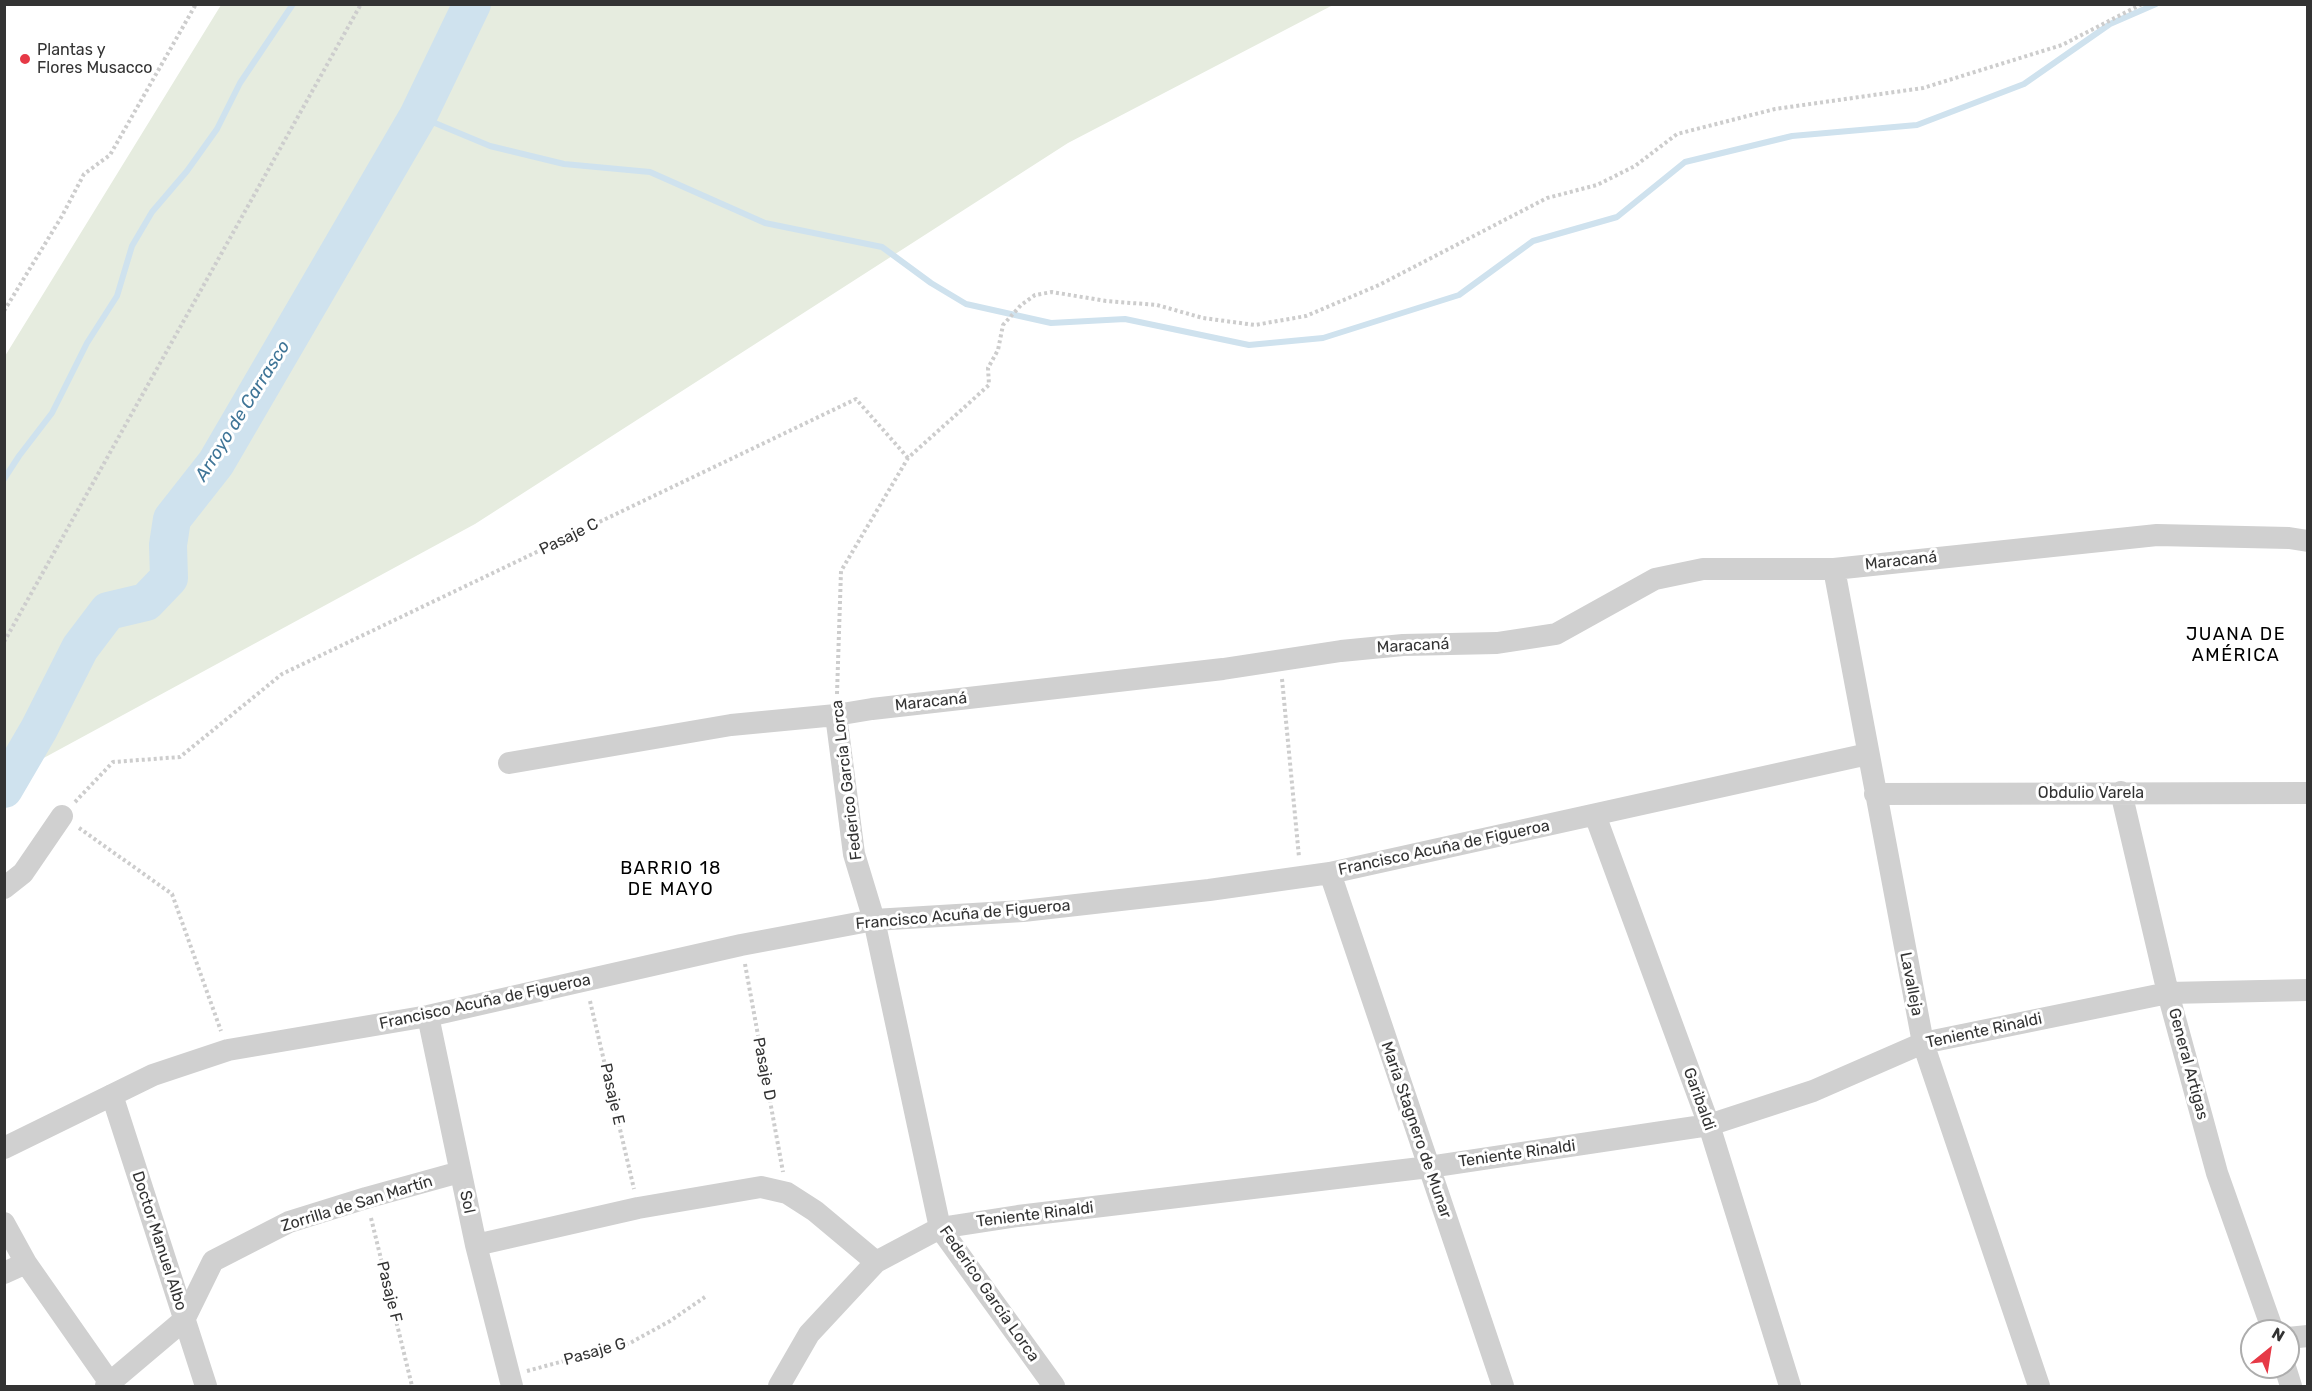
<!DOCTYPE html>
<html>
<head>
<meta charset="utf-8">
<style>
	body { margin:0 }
	#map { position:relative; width:2312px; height:1391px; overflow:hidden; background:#fff; font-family:Rubik,sans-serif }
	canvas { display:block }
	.frame { position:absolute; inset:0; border:6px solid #333; pointer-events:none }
	.north { position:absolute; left:2240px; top:1319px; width:60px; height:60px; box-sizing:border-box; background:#fff; border:2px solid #adadad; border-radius:50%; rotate:30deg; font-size:16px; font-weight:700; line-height:24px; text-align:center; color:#333 }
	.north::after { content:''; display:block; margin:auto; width:21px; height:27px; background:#e63946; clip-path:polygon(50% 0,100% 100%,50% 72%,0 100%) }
</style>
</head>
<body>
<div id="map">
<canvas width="2312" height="1391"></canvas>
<div class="frame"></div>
<div class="north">N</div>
</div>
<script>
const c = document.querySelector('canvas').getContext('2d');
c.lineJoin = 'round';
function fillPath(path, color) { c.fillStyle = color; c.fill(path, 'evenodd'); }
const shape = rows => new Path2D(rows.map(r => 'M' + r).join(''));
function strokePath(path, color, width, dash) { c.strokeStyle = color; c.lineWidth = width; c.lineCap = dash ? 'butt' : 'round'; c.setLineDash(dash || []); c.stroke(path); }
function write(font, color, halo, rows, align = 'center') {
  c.font = font + ' Rubik,sans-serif'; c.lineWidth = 6; c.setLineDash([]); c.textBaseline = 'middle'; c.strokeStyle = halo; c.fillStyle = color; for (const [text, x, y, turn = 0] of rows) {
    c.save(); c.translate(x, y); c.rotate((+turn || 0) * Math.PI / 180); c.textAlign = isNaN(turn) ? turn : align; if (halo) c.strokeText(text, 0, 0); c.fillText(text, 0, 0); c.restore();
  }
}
const green = shape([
	[221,5,221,4,1333,5,1068,143,475,524,5,779,5,356]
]);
const stream = shape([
	[418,116,490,146,564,164,650,172,765,223,882,247,931,283,966,304,1051,323,1125,319,1249,345,1323,338,1459,295,1533,241,1617,217,1685,162,1792,136,1917,125,2024,84,2110,24,2156,4],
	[4,479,19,456,52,413,87,343,117,296,132,246,152,212,187,171,217,129,240,83,293,4]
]);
const river = shape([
	[4,789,39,729,80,648,108,611,146,602,169,578,168,545,172,519,216,463,418,116,472,4]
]);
const path = shape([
	[4,311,62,216,84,174,110,155,196,4],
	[4,642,361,4],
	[1282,679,1299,857],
	[837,694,841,571,908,458,989,385,988,368,998,350,1003,325,1021,305,1035,295,1052,292,1106,301,1157,305,1203,318,1255,325,1306,316,1379,285,1547,198,1597,185,1635,166,1677,134,1775,109,1923,88,2062,45,2142,4],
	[75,802,113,762,180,757,282,674,856,399,908,458],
	[79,828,172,894,221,1031],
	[745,964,783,1172],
	[590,1001,634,1189],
	[371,1218,412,1386],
	[527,1371,630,1343,670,1321,705,1297]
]);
const minor = shape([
	[1834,569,1923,1043,2039,1386],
	[836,715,854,854,874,920,940,1228,1054,1386],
	[509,763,731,725,836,715,872,709,1223,669,1341,651,1403,645,1497,643,1556,634,1655,579,1703,569,1834,569,2157,535,2289,538,2308,541],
	[2121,792,2168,993,2217,1173,2273,1331],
	[1875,794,2308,793],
	[1595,815,1709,1125,1790,1386],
	[1330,873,1503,1386],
	[4,888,23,873,62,816],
	[428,1016,476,1245,512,1386],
	[112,1095,206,1386],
	[4,1148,153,1075,228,1050,428,1016,741,945,874,920,1023,911,1209,890,1330,873,1868,754],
	[4,1223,26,1263,110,1383],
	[476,1245,638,1208,761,1187,787,1193,815,1211,876,1262],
	[4,1273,26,1263],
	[2288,1338,2308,1336],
	[2285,1367,2291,1386],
	[106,1386,184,1320,213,1261,289,1222,366,1198,460,1172],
	[779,1386,809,1334,876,1262,940,1228,1018,1216,1429,1167,1709,1125,1813,1091,1923,1043,2168,993,2308,990]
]);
const markers = [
	[25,59,6,"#e63946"]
];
const poiNames = [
	["Plantas y",37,50],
	["Flores Musacco",37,68]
];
const streetNames = [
	["Pasaje C",569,537,-26],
	["Maracaná",1901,561,-6],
	["Maracaná",1413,646,-3],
	["Maracaná",931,702,-6],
	["Federico García Lorca",847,780,-97],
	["Obdulio Varela",2091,793],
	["Francisco Acuña de Figueroa",1444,848,-12],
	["Francisco Acuña de Figueroa",963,915,-5],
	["Lavalleja",1911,984,79],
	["Francisco Acuña de Figueroa",485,1002,-12],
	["Teniente Rinaldi",1984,1031,-12],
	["General Artigas",2188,1064,75],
	["Pasaje D",764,1069,79],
	["Pasaje E",612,1094,77],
	["Garibaldi",1699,1099,70],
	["María Stagnero de Munar",1416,1130,71],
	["Teniente Rinaldi",1517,1154,-8],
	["Sol",467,1202,78],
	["Zorrilla de San Martín",357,1204,-17],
	["Teniente Rinaldi",1035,1215,-7],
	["Doctor Manuel Albo",159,1241,72],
	["Pasaje F",389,1292,76],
	["Federico García Lorca",989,1294,55],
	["Pasaje G",595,1352,-16]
];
const waterNames = [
	["Arroyo de Carrasco",243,411,-58]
];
const neighbourhoodNames = [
	["JUANA DE",2236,635],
	["AMÉRICA",2236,656],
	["BARRIO 18",671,869],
	["DE MAYO",671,890]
];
fillPath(green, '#e6ecdf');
strokePath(stream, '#cfe2ee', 6);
strokePath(river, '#cfe2ee', 38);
strokePath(path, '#cdcdcd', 4, [3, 3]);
strokePath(minor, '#d0d0d0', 22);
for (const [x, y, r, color] of markers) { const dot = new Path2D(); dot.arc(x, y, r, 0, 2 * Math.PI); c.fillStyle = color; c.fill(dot); strokePath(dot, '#fff', 2); }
write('16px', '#333', '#fff', poiNames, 'left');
write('16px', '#333', '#fff', streetNames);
write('italic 18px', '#3f7597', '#fff', waterNames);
c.letterSpacing = '1.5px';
write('18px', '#000', '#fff', neighbourhoodNames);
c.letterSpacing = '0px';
</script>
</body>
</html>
